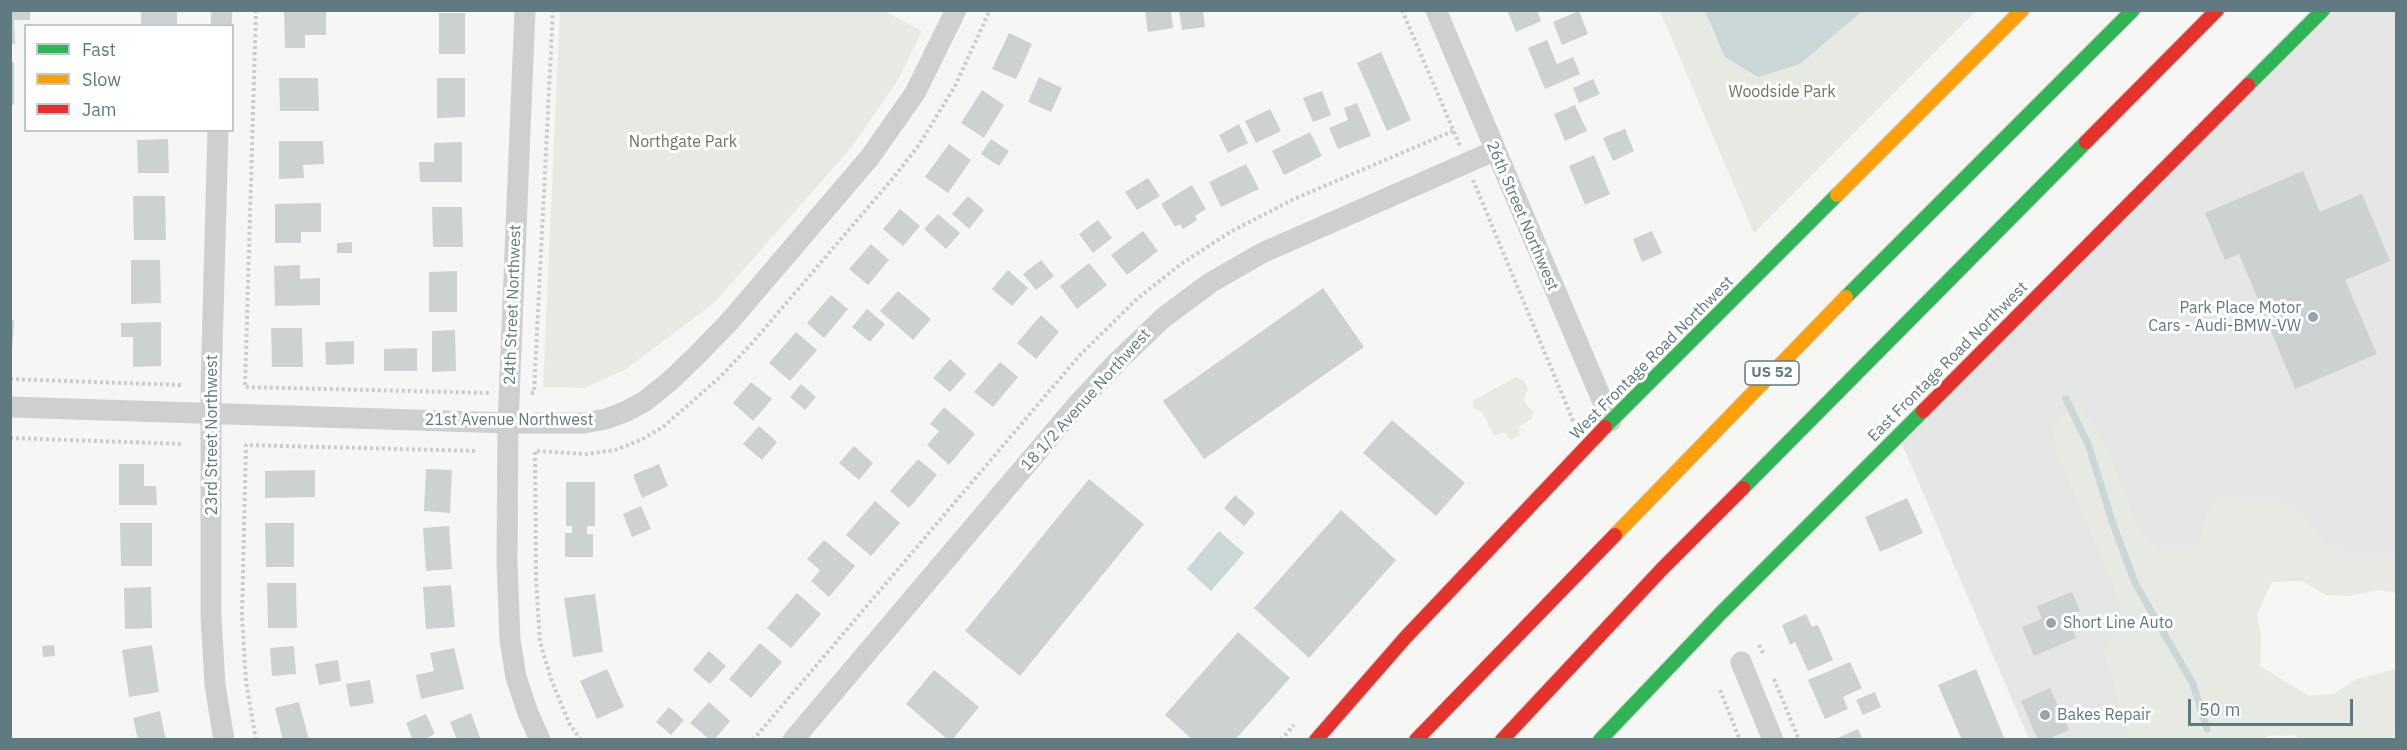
<!DOCTYPE html>
<html>
<head>
<meta charset="utf-8">
<style>
	body { margin:0 }
	#map { position:relative; width:2407px; height:750px; overflow:hidden; background:#f6f6f5; font-family:"IBM Plex Sans",sans-serif }
	canvas { display:block }
	.frame { position:absolute; inset:0; border:12px solid #607a81; pointer-events:none }
	.legend { position:absolute; left:24px; top:24px; width:210px; height:108px; box-sizing:border-box; background:#fff; border:2px solid #bfcacd; margin:0; padding:8px 10px; list-style:none; font-size:18px; color:#607a81 }
	.legend li { display:flex; align-items:center; gap:12px; height:30px }
	.legend b { width:30px; border:2px solid #bfcacd }
	.scale { position:absolute; left:2188px; top:699px; width:165px; height:27px; box-sizing:border-box; border:3px solid #607a81; border-top:0; padding-left:8px; font-size:18px; line-height:21px; white-space:nowrap; color:#607a81; -webkit-text-stroke:4px #fff; paint-order:stroke }
</style>
</head>
<body>
<div id="map">
<canvas width="2407" height="750"></canvas>
<div class="frame"></div>
<ul class="legend">
<li><b style="height:8px;background:#30b455"></b>Fast</li>
<li><b style="height:8px;background:#ff9f0a"></b>Slow</li>
<li><b style="height:8px;background:#e5322d"></b>Jam</li>
</ul>
<div class="scale">50 m</div>
</div>
<script>
const c = document.querySelector('canvas').getContext('2d');
c.lineJoin = 'round';
function fillPath(path, color) { c.fillStyle = color; c.fill(path, 'evenodd'); }
const shape = rows => new Path2D(rows.map(r => 'M' + r).join(''));
function strokePath(path, color, width, dash) { c.strokeStyle = color; c.lineWidth = width; c.lineCap = dash ? 'butt' : 'round'; c.setLineDash(dash || []); c.stroke(path); }
function write(font, color, halo, rows, align = 'center') {
  c.font = font + ' "IBM Plex Sans",sans-serif'; c.lineWidth = 6; c.setLineDash([]); c.textBaseline = 'middle'; c.strokeStyle = halo; c.fillStyle = color; for (const [text, x, y, turn = 0] of rows) {
    c.save(); c.translate(x, y); c.rotate((+turn || 0) * Math.PI / 180); c.textAlign = isNaN(turn) ? turn : align; if (halo) c.strokeText(text, 0, 0); c.fillText(text, 0, 0); c.restore();
  }
}
const built = shape([
	[2323,11,2396,11,2396,577,2245,583,2171,739,2029,739,1898,435]
]);
const green = shape([
	[560,10,884,11,922,31,898,80,850,149,714,303,626,369,585,388,543,387],
	[1660,11,1976,11,1754,233],
	[1516,377,1523,380,1528,389,1524,399,1526,405,1533,411,1532,419,1518,427,1520,435,1510,440,1504,432,1494,436,1482,412,1473,407,1473,401],
	[2080,409,2093,423,2108,451,2141,534,2163,551,2190,548,2201,539,2206,513,2220,499,2279,502,2299,510,2323,540,2346,554,2396,554,2396,593,2378,590,2348,596,2326,595,2297,578,2272,582,2257,614,2261,636,2260,666,2309,696,2333,694,2357,679,2396,669,2396,734,2389,740,2301,739,2294,735,2268,736,2264,740,2129,739,2104,652,2117,627,2120,602,2057,454,2052,427,2062,415]
]);
const water = shape([
	[1705,11,1862,11,1800,64,1758,77,1725,57],
	[1219,531,1244,553,1211,591,1187,569]
]);
const stream = shape([
	[2066,399,2088,444,2113,524,2135,583,2193,684,2207,729]
]);
const building = shape([
	[10,10,30,10,30,20,14,20,15,44,10,44],
	[141,10,177,10,177,26,141,26],
	[284,10,326,10,326,35,305,35,305,48,285,48],
	[1171,10,1173,28,1148,32,1145,12],
	[1179,10,1203,10,1205,27,1182,30],
	[1507,10,1537,10,1541,21,1516,32],
	[1579,11,1588,34,1562,45,1553,22],
	[439,13,465,13,465,54,439,54],
	[1009,33,1032,44,1016,79,992,69],
	[1547,40,1557,64,1573,57,1580,74,1545,89,1528,48],
	[1381,52,1411,120,1387,131,1357,63],
	[10,62,14,62,14,105,10,105],
	[1039,77,1062,88,1051,112,1028,102],
	[279,78,318,78,319,111,280,111],
	[437,78,465,78,465,117,437,118],
	[1593,79,1600,94,1579,103,1573,88],
	[982,90,1004,105,984,138,961,123],
	[1322,91,1331,115,1313,122,1303,98],
	[1357,103,1371,136,1338,149,1329,128,1348,120,1344,108],
	[1575,105,1587,131,1565,141,1554,114],
	[1270,109,1281,131,1256,143,1245,121],
	[1239,124,1248,143,1228,153,1219,135],
	[1625,129,1634,151,1613,161,1603,138],
	[1310,132,1322,156,1284,175,1272,151],
	[168,139,169,173,138,173,137,140],
	[991,139,1009,151,999,166,981,154],
	[279,141,323,141,324,164,303,165,304,178,279,179],
	[462,142,462,182,420,182,419,162,434,162,434,143],
	[949,144,971,160,948,193,925,177],
	[1594,155,1610,194,1585,205,1569,166],
	[1246,164,1259,189,1221,207,1209,182],
	[2303,171,2320,212,2362,194,2390,261,2345,280,2377,354,2295,389,2239,254,2225,260,2205,213],
	[1148,178,1160,196,1137,210,1125,192],
	[1192,185,1206,209,1195,216,1197,220,1183,229,1180,224,1175,227,1161,204],
	[133,196,165,196,166,240,134,240],
	[968,196,984,210,969,229,952,214],
	[321,203,321,232,301,232,301,243,275,243,275,204],
	[432,207,462,207,463,247,433,247],
	[900,209,920,226,903,246,883,229],
	[938,214,960,233,946,249,924,229],
	[1098,220,1112,238,1093,253,1079,234],
	[1143,231,1158,251,1127,275,1111,255],
	[1652,231,1662,253,1642,262,1633,239],
	[352,242,352,253,337,253,337,243],
	[871,244,889,260,868,285,849,269],
	[131,260,160,260,161,303,131,304],
	[1041,260,1054,276,1036,290,1023,274],
	[1089,263,1107,285,1077,309,1060,286],
	[300,265,300,279,320,278,320,305,275,306,274,266],
	[1008,270,1028,288,1012,306,992,289],
	[457,271,457,312,429,312,429,272],
	[1323,288,1364,347,1204,459,1163,401],
	[898,291,931,319,913,340,880,311],
	[831,295,848,309,824,338,807,323],
	[867,309,885,324,870,342,852,327],
	[1041,315,1059,332,1036,359,1017,343],
	[10,320,14,320,12,351,10,351],
	[161,322,161,366,133,367,133,337,121,337,121,323],
	[271,328,302,328,303,367,272,367],
	[455,330,456,371,432,372,432,331],
	[796,332,817,350,790,381,769,363],
	[354,341,354,364,326,365,325,342],
	[417,348,417,371,384,371,384,349],
	[950,359,966,374,950,392,933,378],
	[1000,362,1018,377,993,407,974,392],
	[751,382,772,399,753,421,733,403],
	[801,384,816,397,805,410,790,397],
	[944,407,975,434,949,465,927,445,939,431,930,424],
	[1392,420,1465,483,1436,516,1363,453],
	[759,426,777,442,762,460,743,444],
	[854,446,873,463,859,480,839,463],
	[918,459,937,475,909,508,890,491],
	[119,464,144,464,144,486,156,486,157,505,119,505],
	[659,464,668,486,642,498,633,475],
	[426,469,452,470,450,513,424,511],
	[315,470,315,497,265,498,265,471],
	[1089,479,1144,524,1020,676,965,631],
	[566,482,595,482,595,526,587,526,587,534,593,534,593,557,565,557,565,533,572,533,572,526,566,526],
	[1235,495,1255,513,1244,526,1224,508],
	[1907,498,1923,533,1880,552,1865,517],
	[875,501,900,523,871,556,846,535],
	[641,506,651,529,632,537,623,514],
	[1341,510,1396,560,1309,658,1254,608],
	[120,523,152,523,152,566,121,566],
	[265,523,294,523,294,567,266,567],
	[449,526,452,569,426,571,423,528],
	[824,540,855,566,829,597,811,581,820,570,807,559],
	[267,583,296,583,297,628,268,628],
	[451,585,455,627,426,629,423,587],
	[151,587,152,628,125,629,124,588],
	[2072,592,2080,611,2067,616,2076,638,2034,656,2022,627,2042,619,2037,606],
	[797,593,821,614,791,648,767,628],
	[595,594,603,652,573,657,564,598],
	[1806,614,1812,627,1818,625,1833,660,1808,671,1795,642,1790,645,1782,625],
	[1238,632,1290,678,1235,740,1193,740,1165,715],
	[760,643,782,662,751,698,729,679],
	[54,645,55,656,43,657,42,646],
	[152,645,159,692,129,697,122,650],
	[294,646,296,674,272,676,270,648],
	[454,648,464,689,421,699,416,675,434,671,430,653],
	[709,651,726,666,710,684,693,670],
	[338,660,341,681,319,685,315,664],
	[1850,662,1862,688,1843,697,1848,709,1825,719,1808,680],
	[607,669,624,707,597,719,580,681],
	[1976,669,2005,740,1962,740,1938,685],
	[934,670,979,707,952,740,948,740,906,704],
	[370,680,374,703,350,707,346,684],
	[2050,688,2069,730,2046,740,2038,740,2021,701],
	[1875,692,1881,707,1863,715,1856,700],
	[299,702,309,740,283,740,275,708],
	[709,702,730,721,714,740,710,740,690,723],
	[669,707,684,720,671,735,656,722],
	[160,711,166,740,138,740,133,718],
	[471,713,481,740,457,740,450,722],
	[426,714,435,734,422,740,413,740,406,723],
	[1858,729,1863,740,1833,740]
]);
const path = shape([
	[256,10,245,387,490,393],
	[1402,10,1460,146],
	[1473,180,1574,423],
	[10,379,181,385],
	[531,393,534,393,553,10],
	[10,438,184,444],
	[1759,645,1763,653],
	[1774,679,1799,740],
	[1720,690,1740,740],
	[256,740,246,682,242,616,246,445,476,451],
	[581,740,569,723,551,679,540,642,536,579,535,451,587,454,615,450,641,440,663,427,720,377,753,342,894,177,919,145,955,86,990,10],
	[753,740,1080,355,1137,299,1181,264,1232,231,1294,199,1453,131],
	[1281,740,1294,725]
]);
const street = shape([
	[525,10,508,423,507,563,510,640,516,677,528,713,540,740],
	[1436,10,1611,421],
	[221,26,222,10],
	[218,130,211,387,211,616,215,685,224,740],
	[10,407,508,423,584,423,606,419,627,411,645,401,670,381,697,355,730,321,870,157,915,93,956,10],
	[1741,662,1773,740],
	[793,740,1076,406,1117,362,1163,318,1210,283,1262,253,1494,151]
]);
const fast = shape([
	[2248,85,2323,10],
	[1846,297,2133,10],
	[1605,427,1837,195],
	[1743,488,2086,142],
	[1600,740,1720,614,1923,411]
]);
const slow = shape([
	[1837,195,2022,10],
	[1615,535,1846,297]
]);
const jam = shape([
	[2086,142,2217,10],
	[1923,411,2248,85],
	[1316,740,1405,638,1605,427],
	[1416,740,1615,535],
	[1502,740,1662,569,1743,488]
]);
const markers = [
	[2313,317,6,"#94a5aa"],
	[2051,623,6,"#94a5aa"],
	[2045,715,6,"#94a5aa"]
];
const shields = [
	[1772,373,54]
];
const shieldNames = [
	["US 52",1772,373]
];
const parkNames = [
	["Woodside Park",1782,92],
	["Northgate Park",683,142]
];
const streetNames = [
	["26th Street Northwest",1522,216,67],
	["24th Street Northwest",513,305,-88],
	["West Frontage Road Northwest",1652,358,-45],
	["East Frontage Road Northwest",1948,362,-45],
	["18 1/2 Avenue Northwest",1086,400,-48],
	["21st Avenue Northwest",509,420],
	["23rd Street Northwest",212,435,-90]
];
const poiNames = [
	["Park Place Motor",2301,308,"right"],
	["Cars - Audi-BMW-VW",2301,326,"right"],
	["Short Line Auto",2063,623],
	["Bakes Repair",2057,715]
];
fillPath(built, '#e5e6e6');
fillPath(green, '#e7e9e3');
fillPath(water, '#cad7d7');
strokePath(stream, '#cad7d7', 7);
fillPath(building, '#ced1d1');
strokePath(fast, '#d2d4d3', 16);
strokePath(slow, '#d2d4d3', 16);
strokePath(jam, '#d2d4d3', 16);
strokePath(path, '#cbcccd', 4, [3, 3]);
strokePath(street, '#ced0d0', 21);
strokePath(fast, '#30b455', 14);
strokePath(slow, '#ff9f0a', 14);
strokePath(jam, '#e5322d', 14);
for (const [x, y, r, color] of markers) { const dot = new Path2D(); dot.arc(x, y, r, 0, 2 * Math.PI); c.fillStyle = color; c.fill(dot); strokePath(dot, '#fff', 2); }
for (const [x, y, w] of shields) { const box = new Path2D(); box.roundRect(x - w / 2, y - 12, w, 24, 4.5); c.fillStyle = '#fff'; c.fill(box); strokePath(box, '#607a81', 1.5); }
write('bold 15px', '#607a81', null, shieldNames);
write('16px', '#6a785f', '#fff', parkNames);
write('16px', '#607a81', '#fff', streetNames);
write('16px', '#607a81', '#fff', poiNames, 'left');
</script>
</body>
</html>
